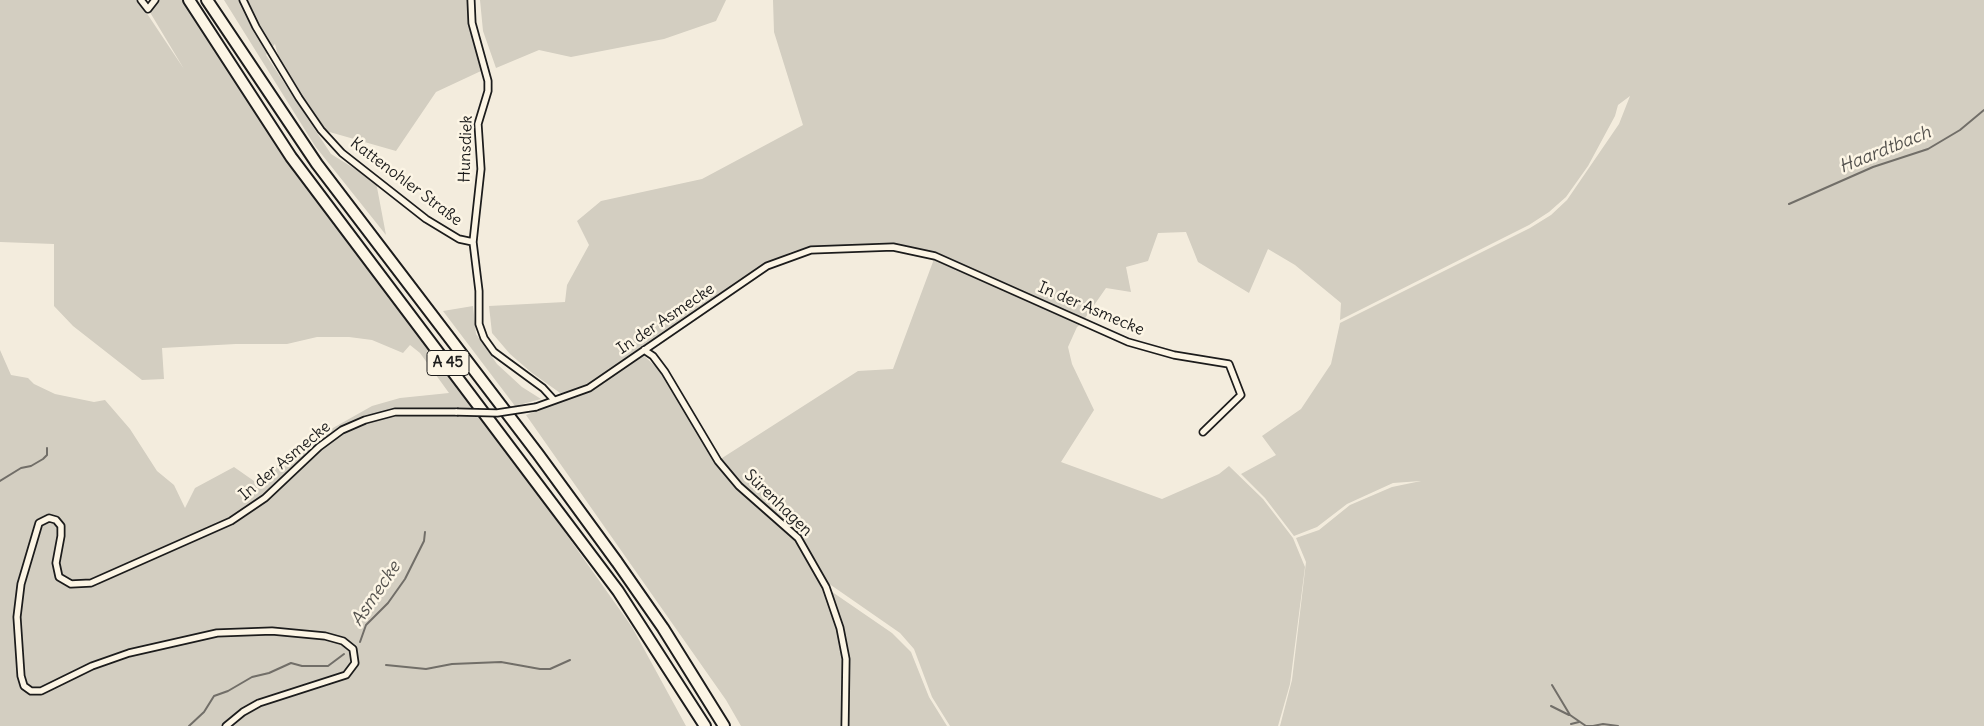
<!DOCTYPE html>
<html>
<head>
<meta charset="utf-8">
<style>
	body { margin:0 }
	canvas { display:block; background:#f3ecdd }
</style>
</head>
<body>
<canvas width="1984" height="726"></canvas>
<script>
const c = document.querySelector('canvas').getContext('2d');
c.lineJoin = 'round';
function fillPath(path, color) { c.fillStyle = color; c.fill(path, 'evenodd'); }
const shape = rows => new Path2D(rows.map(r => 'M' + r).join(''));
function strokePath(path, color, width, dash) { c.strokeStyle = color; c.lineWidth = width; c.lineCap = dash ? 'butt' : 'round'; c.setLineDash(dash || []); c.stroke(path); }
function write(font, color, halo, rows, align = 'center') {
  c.font = font + ' Delius,sans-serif'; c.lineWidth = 5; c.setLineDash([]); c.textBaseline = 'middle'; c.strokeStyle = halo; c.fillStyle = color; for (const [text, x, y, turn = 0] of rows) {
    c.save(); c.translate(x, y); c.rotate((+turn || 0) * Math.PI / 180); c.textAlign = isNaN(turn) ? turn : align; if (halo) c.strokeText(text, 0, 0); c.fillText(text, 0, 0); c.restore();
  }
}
const green = shape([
	[0,0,138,0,184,69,148,9,153,0,184,0,287,158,351,247,489,425,632,627,686,726,0,726,0,350,11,375,28,378,34,384,55,394,94,402,105,400,130,429,157,471,174,485,185,508,195,488,234,467,254,481,317,437,372,406,400,398,449,393,420,353,410,345,403,353,372,340,349,337,317,337,287,344,236,344,162,348,164,379,142,380,73,326,54,306,54,244,0,242],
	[224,0,467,0,468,17,481,71,436,92,396,151,326,131,280,63,275,44,266,55,331,154,376,182,386,235,315,146],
	[480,0,726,0,716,21,664,39,571,57,539,50,496,68,483,31],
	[773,0,1984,0,1984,726,1280,726,1292,680,1306,562,1296,538,1319,530,1350,505,1392,487,1421,481,1393,483,1347,504,1317,527,1294,536,1265,498,1241,474,1276,455,1262,436,1301,409,1331,364,1340,323,1530,228,1551,215,1567,200,1619,124,1630,96,1618,105,1615,116,1588,166,1566,197,1549,212,1529,225,1340,320,1341,303,1295,265,1268,249,1249,293,1198,262,1186,232,1158,233,1148,261,1126,267,1131,292,1106,288,1083,321,982,273,914,248,893,244,812,246,791,252,766,265,588,385,563,395,532,373,510,354,492,333,489,306,565,302,567,285,589,245,577,221,601,201,702,179,803,125,774,32],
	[934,259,1081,324,1077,327,1068,347,1072,364,1094,410,1061,462,1162,499,1219,474,1229,466,1263,499,1293,538,1305,567,1290,684,1278,726,950,726,932,697,914,649,900,633,828,583,799,536,740,485,719,460,858,371,893,369],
	[473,306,476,334,497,364,522,387,541,399,515,406,443,311],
	[643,355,664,374,716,462,796,539,825,587,892,633,911,652,929,697,947,726,741,726,726,700,526,415,591,390]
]);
const stream = shape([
	[1789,204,1873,167,1928,149,1960,130,1984,110],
	[0,481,21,468,31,466,43,459,47,455,47,448],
	[360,642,366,625,388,603,405,579,424,541,425,532],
	[386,665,426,669,452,664,501,662,540,669,550,669,570,660],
	[1552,685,1570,715,1586,726,1592,726],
	[1551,706,1569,715],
	[1571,724,1579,722],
	[189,726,204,712,214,696,228,691,252,677,269,673,291,663,302,666,328,666,344,654],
	[1593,726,1603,724,1618,726]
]);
const street = shape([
	[141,0,148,9,155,0],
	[243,0,256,27,299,98,321,130,342,153,426,219,459,239,473,242],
	[471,0,472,23,488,81,488,91,478,124,481,169,473,242,479,291,479,324,484,338,494,352,543,388,554,400],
	[644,350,653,356,665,372,718,461,739,486,798,538,826,587,840,628,846,659,845,726],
	[536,407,589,388,767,266,811,250,893,247,935,256,1128,342,1174,355,1229,364,1241,395,1203,432],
	[226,726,243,712,259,703,346,675,355,663,353,649,343,641,325,636,272,631,217,633,129,653,92,666,41,691,31,691,24,686,21,676,17,617,21,584,39,523,49,518,56,520,61,526,61,536,56,563,59,577,71,584,91,583,231,521,265,498,319,447,342,430,365,420,395,412,457,412]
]);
const highway = shape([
	[189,0,291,157,618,591,705,726],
	[207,0,317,164,538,454,617,562,663,628,724,726]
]);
const streetBridge = shape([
	[457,412,497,413,536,407]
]);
const shields = [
	[448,363,42]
];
const shieldNames = [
	["A 45",448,363]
];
const streetNames = [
	["Hunsdiek",466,149,-88],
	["Kattenohler Straße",406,182,37],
	["In der Asmecke",1091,309,23],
	["In der Asmecke",666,319,-34],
	["In der Asmecke",285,461,-40],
	["Sürenhagen",778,503,44]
];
const waterNames = [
	["Haardtbach",1885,150,-22],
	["Asmecke",376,594,-56]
];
fillPath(green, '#d3cec1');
strokePath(stream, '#716e68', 2);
strokePath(street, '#1c1c1c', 9);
strokePath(highway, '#1c1c1c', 14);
strokePath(street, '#fcf5e5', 5.5);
strokePath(highway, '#fcf5e5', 10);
strokePath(streetBridge, '#1c1c1c', 9, []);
strokePath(streetBridge, '#fcf5e5', 5.5);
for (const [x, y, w] of shields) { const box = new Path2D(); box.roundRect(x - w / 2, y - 12.5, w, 25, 4); c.fillStyle = '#fcf5e5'; c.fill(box); strokePath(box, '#1c1c1c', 1); }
write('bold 15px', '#1c1c1c', null, shieldNames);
write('16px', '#1c1c1c', '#fcf5e5', streetNames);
write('italic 18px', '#55534f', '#fcf5e5', waterNames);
</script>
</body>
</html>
